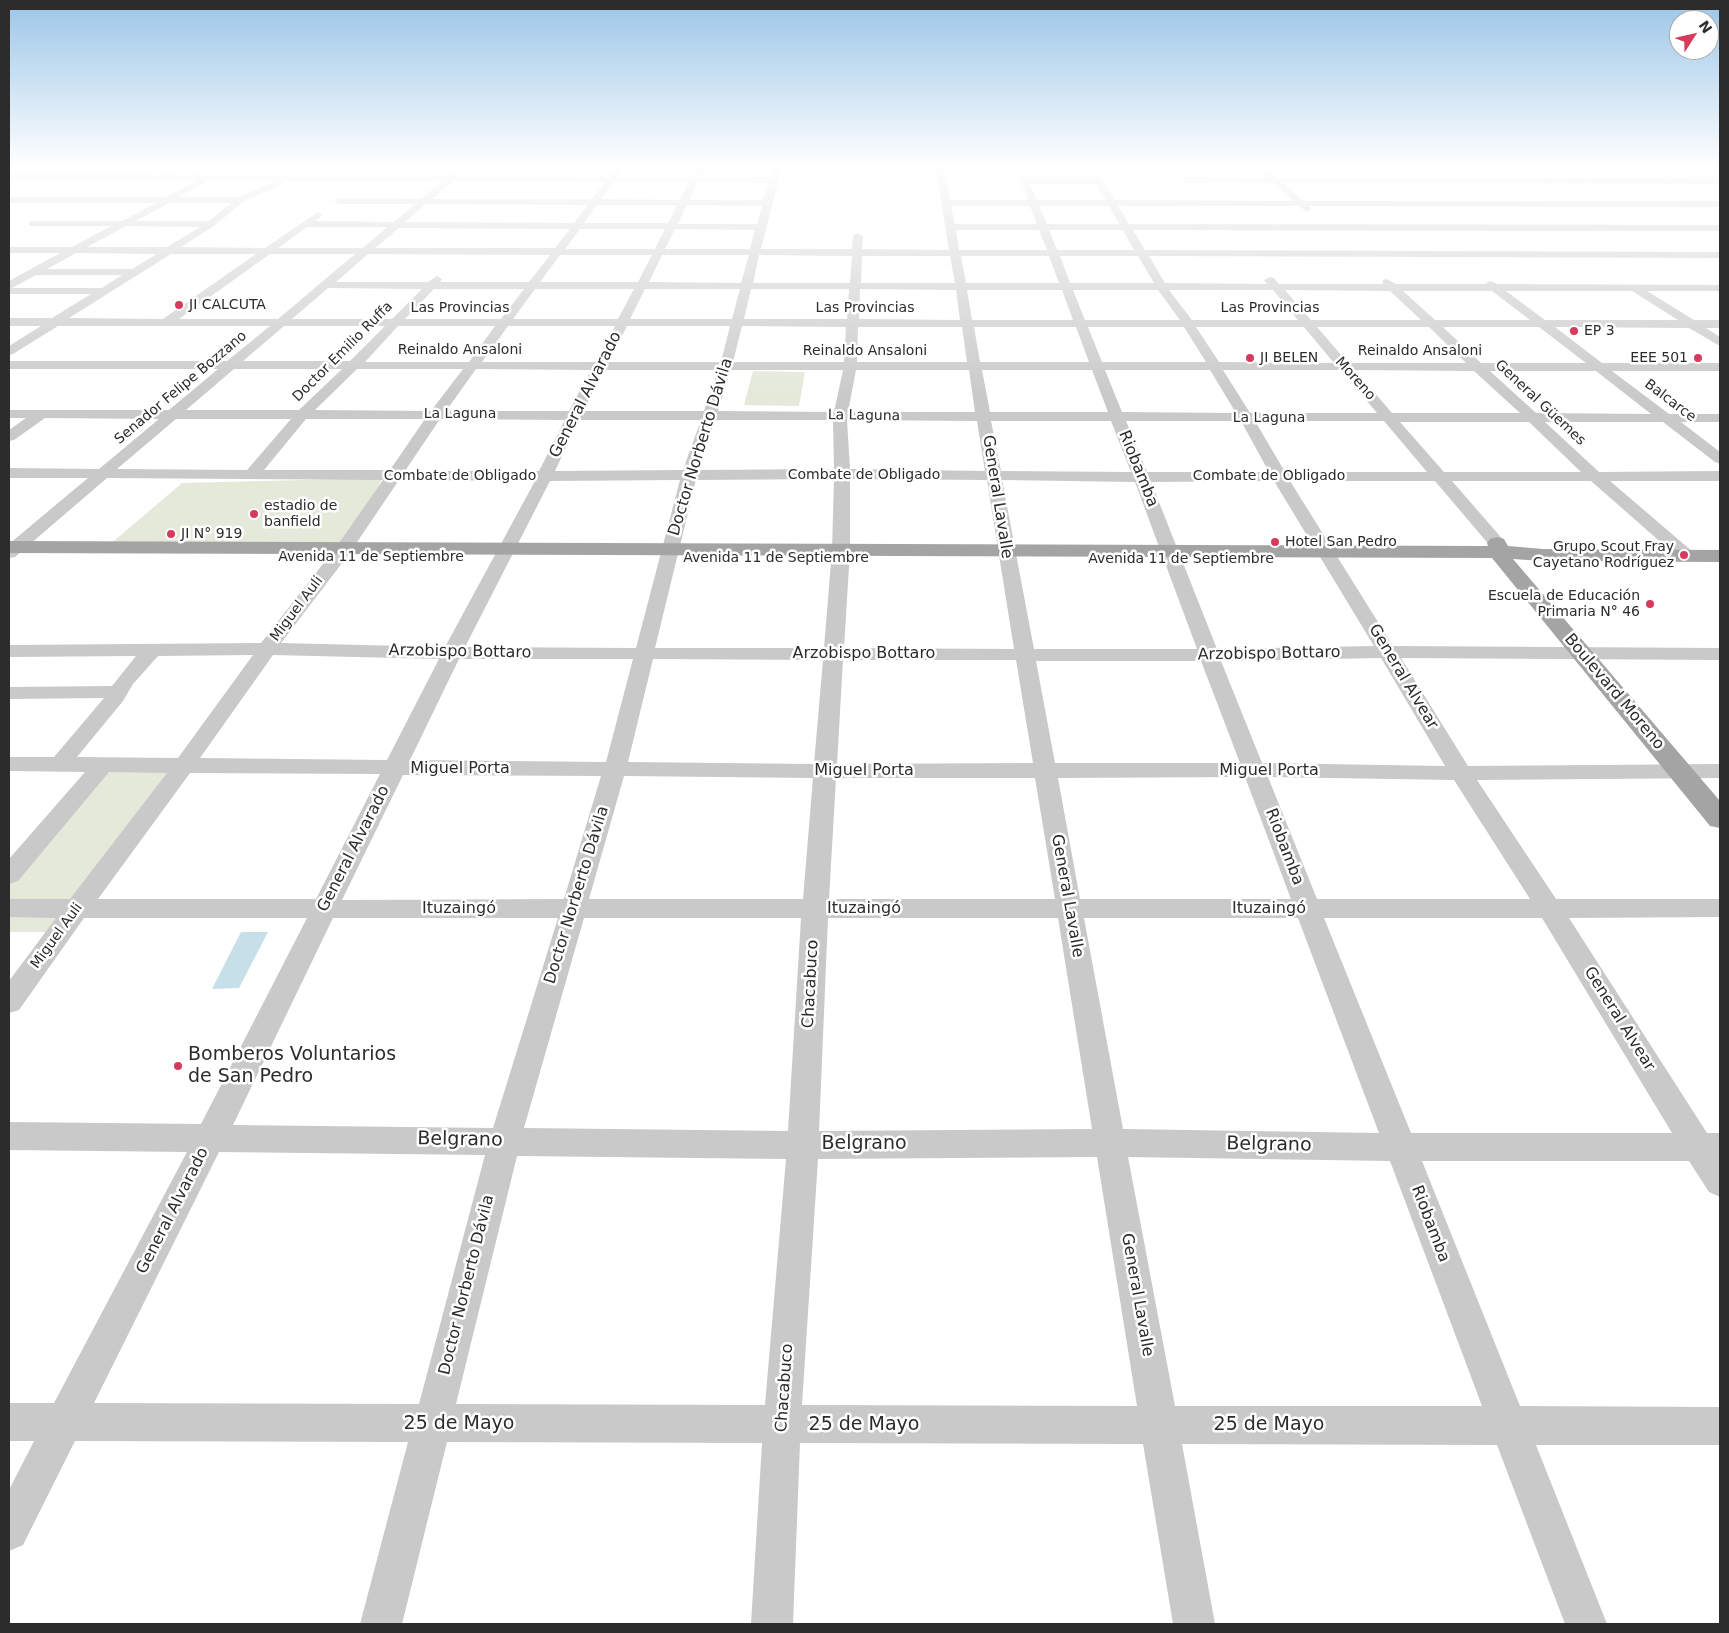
<!DOCTYPE html>
<html>
<head>
<meta charset="utf-8">
<style>
	body { margin:0 }
	#map { position:relative; width:1729px; height:1633px; overflow:hidden; background:#fff; font-family:"DejaVu Sans",sans-serif }
	canvas { display:block }
	.frame { position:absolute; inset:0; border:10px solid #2c2c2c; pointer-events:none }
	.north { position:absolute; left:1669px; top:10px; width:50px; height:50px; box-sizing:border-box; background:#fff; border:1px solid #ababab; border-radius:50%; rotate:55deg; font-size:14px; font-weight:700; line-height:20px; text-align:center; color:#2c2c2c }
	.north::after { content:''; display:block; margin:auto; width:18px; height:22px; background:#d73a5a; clip-path:polygon(50% 0,100% 100%,50% 72%,0 100%) }
</style>
</head>
<body>
<div id="map">
<canvas width="1729" height="1633"></canvas>
<div class="frame"></div>
<div class="north">N</div>
</div>
<script>
const c = document.querySelector('canvas').getContext('2d');
c.lineJoin = 'round';
function fillPath(path, color) { c.fillStyle = color; c.fill(path, 'evenodd'); }
const shape = rows => new Path2D(rows.map(r => 'M' + r).join(''));
function strokePath(path, color, width, dash) { c.strokeStyle = color; c.lineWidth = width; c.lineCap = dash ? 'butt' : 'round'; c.setLineDash(dash || []); c.stroke(path); }
function write(font, color, halo, rows, align = 'center') {
  c.font = font + ' "DejaVu Sans",sans-serif'; c.lineWidth = 5; c.setLineDash([]); c.textBaseline = 'middle'; c.strokeStyle = halo; c.fillStyle = color; for (const [text, x, y, turn = 0] of rows) {
    c.save(); c.translate(x, y); c.rotate((+turn || 0) * Math.PI / 180); c.textAlign = isNaN(turn) ? turn : align; if (halo) c.strokeText(text, 0, 0); c.fillText(text, 0, 0); c.restore();
  }
}
const green = shape([
	[753,371,805,372,799,406,744,405],
	[383,478,345,545,108,546,182,483],
	[176,764,53,932,9,932,9,882,104,767]
]);
const water = shape([
	[241,932,268,932,239,988,212,989]
]);
const minor = shape([
	[616,168,624,168,618,177,692,177,697,168,705,168,701,177,771,177,774,168,782,168,761,249,852,249,853,236,858,233,863,236,862,249,949,250,936,168,944,168,950,200,1028,200,1016,168,1024,168,1028,178,1093,178,1087,168,1095,168,1115,200,1293,201,1274,183,1185,183,1181,180,1185,177,1268,178,1259,168,1268,168,1278,178,1720,178,1720,184,1284,183,1303,201,1720,201,1720,207,1309,206,1312,209,1307,212,1299,206,1118,206,1129,224,1720,225,1720,231,1133,230,1145,250,1720,252,1720,258,1149,256,1165,283,1267,284,1264,280,1270,277,1274,278,1279,284,1383,284,1383,280,1387,279,1396,284,1485,284,1490,281,1497,284,1720,285,1720,291,1647,291,1694,320,1720,320,1720,328,1706,328,1720,337,1720,346,1689,328,1555,327,1602,363,1720,363,1720,371,1612,371,1669,414,1720,414,1720,422,1681,422,1720,452,1720,464,1715,462,1663,422,1545,422,1599,472,1720,471,1720,481,1610,481,1693,552,1696,556,1693,560,1687,561,1681,560,1591,481,1452,481,1506,543,1503,547,1497,548,1491,547,1435,481,1290,481,1393,646,1720,648,1720,660,1401,658,1468,766,1720,764,1720,778,1477,780,1556,899,1720,899,1720,917,1569,918,1707,1133,1720,1133,1720,1197,1709,1192,1689,1161,1422,1161,1520,1406,1720,1407,1720,1445,1536,1445,1607,1624,1565,1624,1497,1445,1182,1444,1215,1624,1173,1624,1143,1444,800,1443,793,1624,751,1624,762,1443,447,1442,402,1624,360,1624,408,1442,75,1441,23,1545,9,1551,9,1490,34,1441,9,1441,9,1403,54,1403,187,1152,9,1150,9,1122,201,1124,307,918,84,918,19,1010,9,1013,9,981,56,918,9,917,9,899,70,899,167,773,109,772,18,881,9,884,9,859,85,772,9,771,9,757,54,757,104,698,9,699,9,687,112,686,136,656,9,657,9,645,261,643,337,546,383,480,107,478,15,557,9,558,9,544,88,478,9,478,9,468,99,469,159,419,45,418,14,440,9,441,9,430,26,418,9,418,9,410,169,410,218,369,9,369,9,361,227,361,270,326,58,326,13,354,9,355,9,346,41,326,9,326,9,318,52,318,91,294,9,294,9,281,60,253,9,253,9,247,72,247,111,226,32,226,29,225,29,221,122,221,156,203,9,203,9,197,166,197,198,180,9,180,9,174,448,176,456,171,460,174,459,176,609,177,616,168],
	[209,180,276,181,239,197,179,197,209,180],
	[283,181,442,181,421,199,339,198,334,201,339,204,415,204,394,222,315,221,323,215,318,212,265,248,181,247,214,226,243,202,283,184,283,181],
	[453,181,605,182,592,199,432,199,453,181],
	[614,182,689,182,680,200,601,199,614,182],
	[698,182,769,183,763,200,689,200,698,182],
	[1030,184,1096,184,1106,200,1037,200,1030,184],
	[169,203,231,203,209,221,136,221,169,203],
	[426,204,588,205,574,223,405,222,426,204],
	[597,205,677,205,668,223,584,223,597,205],
	[687,205,762,206,757,224,678,224,687,205],
	[951,206,1030,206,1037,224,955,224,951,206],
	[1039,206,1109,206,1119,224,1047,224,1039,206],
	[126,226,200,227,167,247,87,247,126,226],
	[307,227,387,227,363,248,278,248,307,227],
	[399,228,570,229,555,248,375,248,399,228],
	[580,229,665,229,655,249,565,249,580,229],
	[675,229,755,230,750,249,665,249,675,229],
	[956,230,1039,230,1047,250,959,250,956,230],
	[1049,230,1123,230,1134,250,1057,250,1049,230],
	[76,253,157,254,132,269,47,269,76,253],
	[171,254,256,254,163,319,69,318,171,254],
	[270,254,355,254,278,319,179,319,270,254],
	[368,254,550,255,529,282,440,282,442,279,437,276,428,282,336,282,368,254],
	[560,255,652,255,638,282,540,282,560,255],
	[662,255,749,255,741,283,649,282,662,255],
	[759,255,852,256,850,283,753,283,759,255],
	[862,256,950,256,955,283,861,283,862,256],
	[961,256,1049,256,1059,283,966,283,961,256],
	[1060,256,1138,256,1154,283,1070,283,1060,256],
	[36,275,122,275,102,288,12,288,36,275],
	[328,288,422,289,392,319,292,319,328,288],
	[434,289,524,289,501,319,405,319,434,289],
	[535,289,634,289,618,319,513,319,535,289],
	[645,289,740,289,732,319,630,319,645,289],
	[751,289,849,289,847,319,744,319,751,289],
	[860,289,956,290,960,320,859,319,860,289],
	[967,290,1062,290,1073,320,972,320,967,290],
	[1073,290,1158,290,1180,320,1085,320,1073,290],
	[1169,290,1273,290,1298,320,1192,320,1169,290],
	[1285,290,1390,291,1421,320,1311,320,1285,290],
	[1403,291,1492,291,1530,320,1435,320,1403,291],
	[1506,291,1632,291,1678,320,1545,320,1506,291],
	[284,326,385,326,350,361,243,361,284,326],
	[398,326,495,326,469,362,365,362,398,326],
	[508,326,615,326,596,362,482,362,508,326],
	[627,326,730,326,721,362,609,362,627,326],
	[742,326,846,327,844,362,733,362,742,326],
	[858,327,962,327,967,362,857,362,858,327],
	[974,327,1076,327,1089,362,980,362,974,327],
	[1088,327,1184,327,1206,362,1102,362,1088,327],
	[1196,327,1304,327,1334,363,1219,362,1196,327],
	[1317,327,1429,327,1466,363,1348,363,1317,327],
	[1443,327,1539,327,1586,363,1481,363,1443,327],
	[234,369,342,369,299,410,186,410,234,369],
	[357,369,463,369,431,411,315,410,357,369],
	[476,369,591,370,569,411,446,411,476,369],
	[604,370,718,370,704,411,583,411,604,370],
	[731,370,843,370,834,412,718,411,731,370],
	[856,370,969,370,975,412,848,412,856,370],
	[982,370,1092,370,1108,412,990,412,982,370],
	[1105,370,1210,370,1236,413,1122,412,1105,370],
	[1223,370,1341,370,1377,413,1250,413,1223,370],
	[1355,370,1474,371,1520,413,1392,413,1355,370],
	[1490,371,1596,371,1651,414,1536,413,1490,371],
	[176,419,291,419,247,470,117,469,176,419],
	[306,419,425,419,390,470,264,470,306,419],
	[440,419,565,420,539,471,405,471,440,419],
	[579,420,701,420,683,470,555,471,579,420],
	[715,420,833,420,834,469,698,470,715,420],
	[847,420,977,421,985,471,850,469,847,420],
	[991,421,1111,421,1131,472,1001,471,991,421],
	[1126,421,1241,421,1269,472,1147,472,1126,421],
	[1255,421,1384,421,1427,472,1285,472,1255,421],
	[1400,422,1529,422,1581,472,1444,472,1400,422],
	[834,479,832,550,824,648,655,648,696,480,834,479],
	[850,479,987,480,1014,649,844,648,850,550,850,479],
	[399,480,535,481,445,647,281,643,349,554,399,480],
	[680,480,636,648,465,647,550,481,680,480],
	[1002,480,1135,482,1197,649,1034,649,1002,480],
	[1274,481,1374,646,1217,649,1151,482,1274,481],
	[253,655,178,758,77,757,123,701,133,684,158,656,253,655],
	[273,655,439,659,387,760,200,758,273,655],
	[1381,658,1445,766,1262,763,1221,661,1381,658],
	[459,659,633,659,606,762,410,760,459,659],
	[653,659,823,660,814,764,628,762,653,659],
	[843,660,1016,660,1033,763,837,764,843,660],
	[1036,661,1201,661,1240,763,1055,763,1036,661],
	[190,773,380,774,316,899,98,899,190,773],
	[403,775,601,776,564,899,342,900,403,775],
	[624,776,813,778,803,899,589,899,624,776],
	[1245,777,1291,899,1080,899,1058,778,1245,777],
	[1268,777,1454,780,1530,899,1317,899,1268,777],
	[836,778,1035,778,1055,899,829,899,836,778],
	[333,918,558,918,493,1128,233,1125,333,918],
	[584,918,801,918,788,1131,524,1128,584,918],
	[828,918,1058,918,1092,1129,819,1131,828,918],
	[1084,918,1298,918,1379,1133,1123,1129,1084,918],
	[1324,918,1542,918,1672,1133,1411,1133,1324,918],
	[219,1152,485,1155,419,1404,94,1403,219,1152],
	[517,1156,786,1159,765,1405,456,1404,517,1156],
	[1097,1157,1137,1406,802,1405,818,1159,1097,1157],
	[1128,1157,1390,1161,1482,1406,1175,1406,1128,1157]
]);
const major = shape([
	[1497,537,1504,539,1508,546,1543,549,1720,550,1720,562,1543,561,1513,559,1720,801,1720,828,1710,826,1492,558,9,553,9,541,1488,546,1487,543,1490,539,1497,537]
]);
const markers = [
	[179,305,5,"#d73a5a"],
	[1574,331,5,"#d73a5a"],
	[1250,358,5,"#d73a5a"],
	[1698,358,5,"#d73a5a"],
	[254,514,5,"#d73a5a"],
	[171,534,5,"#d73a5a"],
	[1275,542,5,"#d73a5a"],
	[1684,555,5,"#d73a5a"],
	[1650,604,5,"#d73a5a"],
	[178,1066,5,"#d73a5a"]
];
const farPoinames = [
	["JI CALCUTA",189,305],
	["EP 3",1584,331],
	["JI BELEN",1260,358],
	["EEE 501",1688,358,"right"],
	["estadio de",264,506],
	["banfield",264,522],
	["JI N° 919",181,534],
	["Hotel San Pedro",1285,542],
	["Grupo Scout Fray",1674,547,"right"],
	["Cayetano Rodríguez",1674,563,"right"],
	["Escuela de Educación",1640,596,"right"],
	["Primaria N° 46",1640,612,"right"]
];
const farStreetnames = [
	["Las Provincias",460,308],
	["Las Provincias",865,308],
	["Las Provincias",1270,308],
	["Reinaldo Ansaloni",460,350],
	["Reinaldo Ansaloni",865,351],
	["Reinaldo Ansaloni",1420,351],
	["Doctor Emilio Ruffa",343,352,-45],
	["Moreno",1355,379,48],
	["Senador Felipe Bozzano",181,388,-40],
	["Balcarce",1670,401,37],
	["General Güemes",1540,403,43],
	["La Laguna",460,414],
	["La Laguna",864,416,1],
	["La Laguna",1269,418],
	["Combate de Obligado",864,475],
	["Combate de Obligado",460,476],
	["Combate de Obligado",1269,476],
	["Avenida 11 de Septiembre",371,557],
	["Avenida 11 de Septiembre",776,558],
	["Avenida 11 de Septiembre",1181,559],
	["Miguel Auli",297,609,-53],
	["Miguel Auli",57,936,-54]
];
const streetNames = [
	["General Alvarado",586,395,-63],
	["Doctor Norberto Dávila",701,447,-73],
	["Riobamba",1138,469,68],
	["General Lavalle",997,497,81],
	["Arzobispo Bottaro",460,652,1],
	["Arzobispo Bottaro",864,654],
	["Arzobispo Bottaro",1269,654,-1],
	["General Alvear",1403,677,59],
	["Boulevard Moreno",1614,692,50],
	["Miguel Porta",460,769],
	["Miguel Porta",864,771],
	["Miguel Porta",1269,771],
	["Riobamba",1284,847,69],
	["General Alvarado",354,849,-63],
	["Doctor Norberto Dávila",577,895,-73],
	["General Lavalle",1067,896,80],
	["Ituzaingó",459,909],
	["Ituzaingó",864,909],
	["Ituzaingó",1269,909],
	["Chacabuco",811,984,-87],
	["General Alvear",1619,1019,58],
	["General Alvarado",173,1211,-63],
	["Riobamba",1430,1224,69],
	["Doctor Norberto Dávila",467,1285,-76],
	["General Lavalle",1137,1295,80],
	["Chacabuco",785,1388,-86]
];
const nearPoinames = [
	["Bomberos Voluntarios",188,1055],
	["de San Pedro",188,1077]
];
const nearStreetnames = [
	["Belgrano",460,1140,1],
	["Belgrano",864,1144],
	["Belgrano",1269,1145,1],
	["25 de Mayo",459,1424],
	["25 de Mayo",864,1425],
	["25 de Mayo",1269,1425]
];
fillPath(green, '#e4e9da');
fillPath(water, '#c7dfe8');
fillPath(minor, '#c9c9c9');
fillPath(major, '#a4a4a4');
const sky = c.createLinearGradient(0, 0, 0, 397);
sky.addColorStop(0, '#9bc5e8');
sky.addColorStop(0.42, '#fff');
sky.addColorStop(1, '#ffffff00');
c.fillStyle = sky;
c.fillRect(0, 0, 1729, 397);
for (const [x, y, r, color] of markers) { const dot = new Path2D(); dot.arc(x, y, r, 0, 2 * Math.PI); c.fillStyle = color; c.fill(dot); strokePath(dot, '#fff', 2); }
write('14px', '#2c2c2c', '#fff', farPoinames, 'left');
write('14px', '#2c2c2c', '#fff', farStreetnames);
write('16px', '#2c2c2c', '#fff', streetNames);
write('19px', '#2c2c2c', '#fff', nearPoinames, 'left');
write('19px', '#2c2c2c', '#fff', nearStreetnames);
</script>
</body>
</html>
